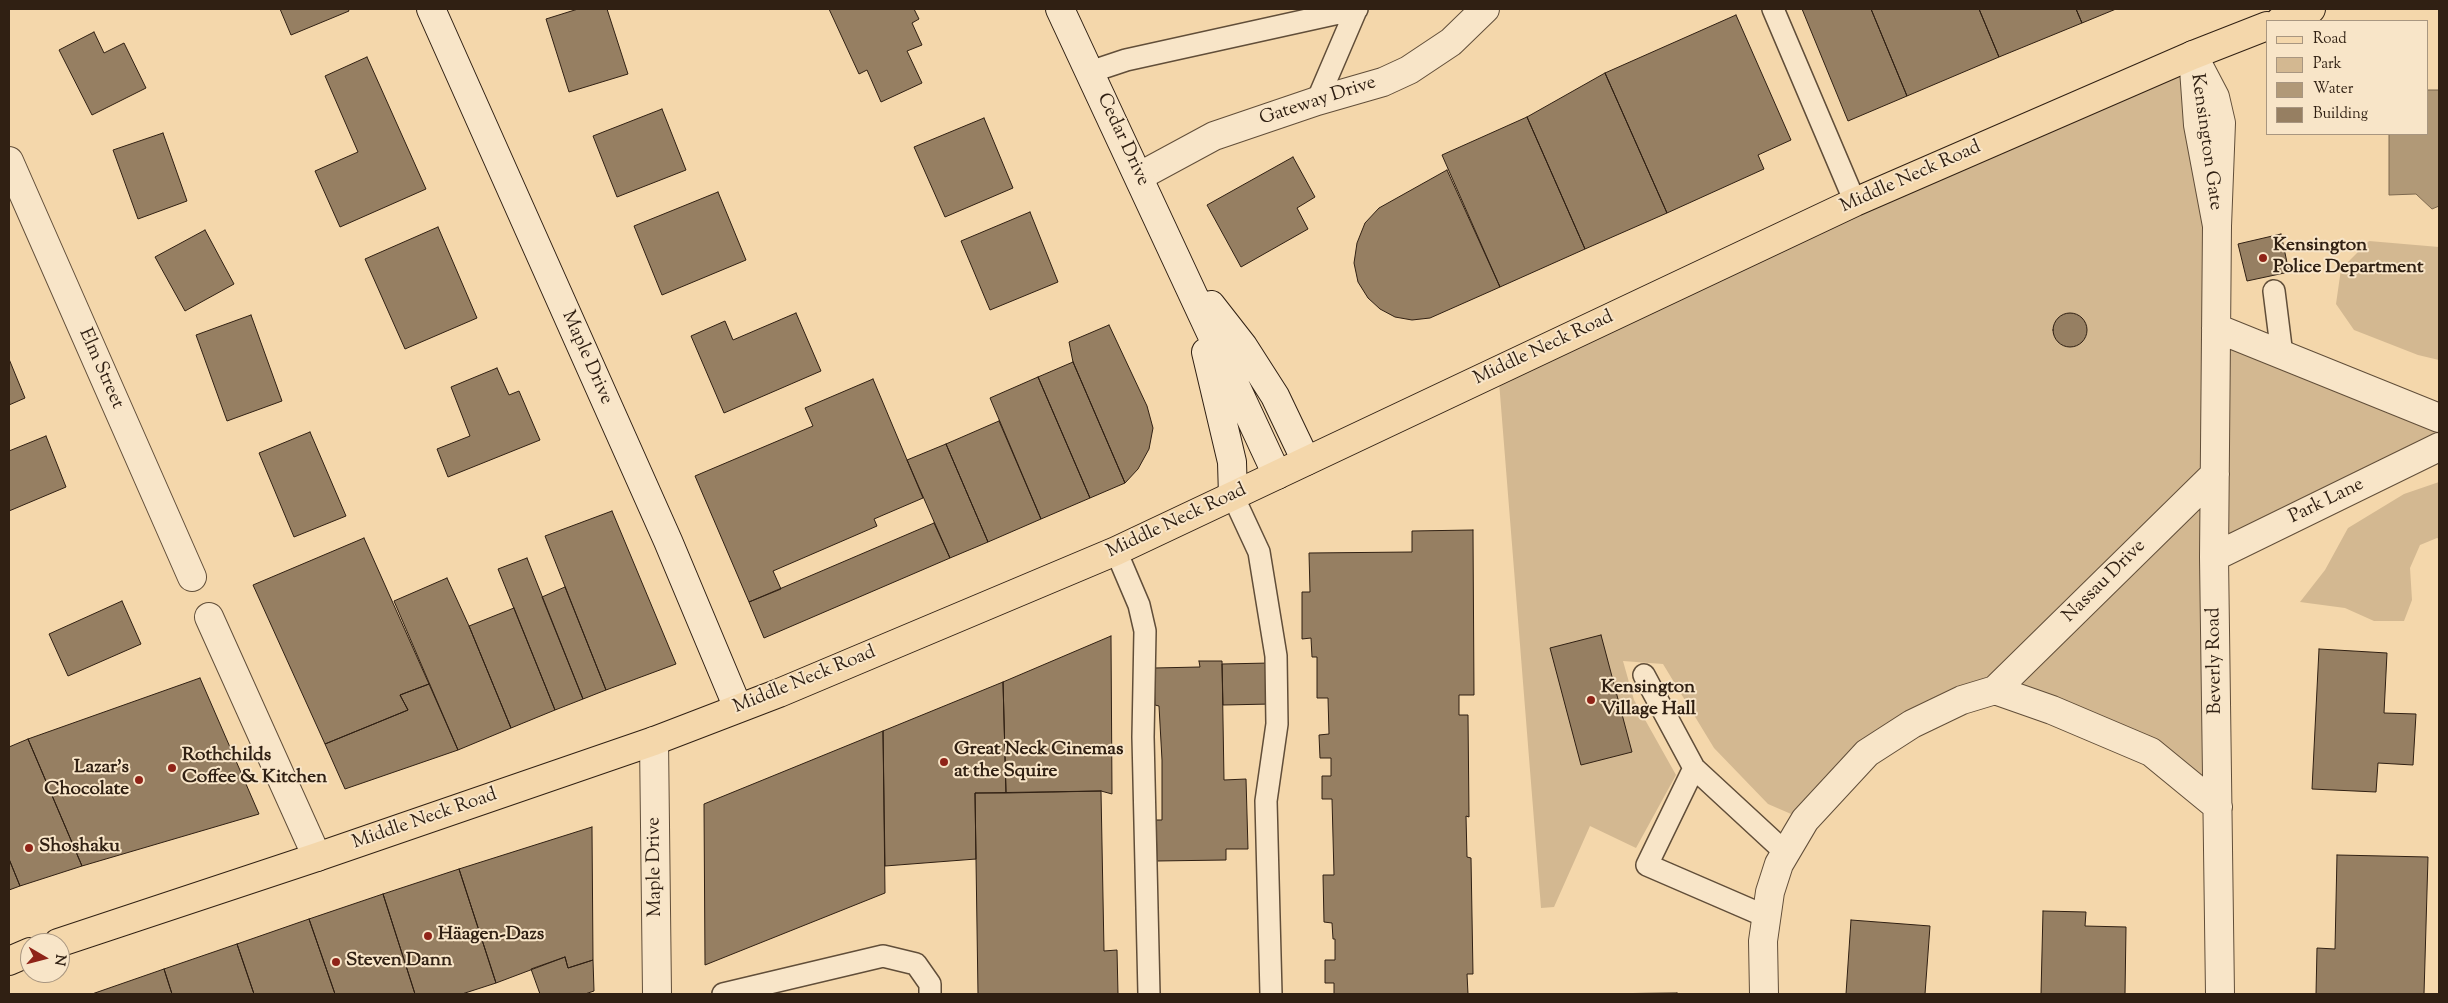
<!DOCTYPE html>
<html>
<head>
<meta charset="utf-8">
<style>
	body { margin:0 }
	#map { position:relative; width:2448px; height:1003px; overflow:hidden; background:#f4d7ab; font-family:"Sorts Mill Goudy",serif }
	canvas { display:block }
	.frame { position:absolute; inset:0; border:10px solid #302013; pointer-events:none }
	.legend { position:absolute; left:2266px; top:20px; width:162px; height:115px; box-sizing:border-box; background:#f8e5c8; border:1px solid #a89680; margin:0; padding:6px 9px; list-style:none; font-size:15px; color:#302013 }
	.legend li { display:flex; align-items:center; gap:10px; height:25px }
	.legend b { width:25px; border:1px solid #a89680 }
	.north { position:absolute; left:20px; top:933px; width:50px; height:50px; box-sizing:border-box; background:#f8e5c8; border:1px solid #a89680; border-radius:50%; rotate:98deg; font-size:14px; font-weight:700; line-height:20px; text-align:center; color:#302013 }
	.north::after { content:''; display:block; margin:auto; width:18px; height:22px; background:#8f2418; clip-path:polygon(50% 0,100% 100%,50% 72%,0 100%) }
</style>
</head>
<body>
<div id="map">
<canvas width="2448" height="1003"></canvas>
<div class="frame"></div>
<ul class="legend">
<li><b style="height:6px;background:#f4d7ab"></b>Road</li>
<li><b style="height:14px;background:#d3b891"></b>Park</li>
<li><b style="height:14px;background:#b19977"></b>Water</li>
<li><b style="height:14px;background:#967f62"></b>Building</li>
</ul>
<div class="north">N</div>
</div>
<script>
const c = document.querySelector('canvas').getContext('2d');
c.lineJoin = 'round';
function fillPath(path, color) { c.fillStyle = color; c.fill(path, 'evenodd'); }
const shape = rows => new Path2D(rows.map(r => 'M' + r).join(''));
function strokePath(path, color, width, dash) { c.strokeStyle = color; c.lineWidth = width; c.lineCap = dash ? 'butt' : 'round'; c.setLineDash(dash || []); c.stroke(path); }
function write(font, color, halo, rows, align = 'center') {
  c.font = font + ' "Sorts Mill Goudy",serif'; c.lineWidth = 4; c.setLineDash([]); c.textBaseline = 'middle'; c.strokeStyle = halo; c.fillStyle = color; for (const [text, x, y, turn = 0] of rows) {
    c.save(); c.translate(x, y); c.rotate((+turn || 0) * Math.PI / 180); c.textAlign = isNaN(turn) ? turn : align; if (halo) c.strokeText(text, 0, 0); c.fillText(text, 0, 0); c.restore();
  }
}
const green = shape([
	[2193,55,2216,328,2439,418,2439,447,2214,557,2218,807,2151,752,1995,690,1912,724,1805,820,1768,804,1714,748,1663,664,1623,661,1634,700,1676,775,1636,848,1590,826,1554,907,1541,908,1498,369],
	[2369,241,2439,247,2439,360,2418,355,2354,330,2336,304,2341,269],
	[2439,482,2439,539,2437,538,2420,545,2410,568,2412,600,2404,621,2374,621,2345,608,2300,602,2325,570,2348,528,2404,494]
]);
const water = shape([
	[2427,90,2439,90,2439,206,2432,209,2416,194,2389,195,2389,134,2427,134,2427,90]
]);
const building = shape([
	[280,9,348,9,349,11,291,35,280,9],
	[578,9,607,9,628,74,569,92,546,19,578,9],
	[829,9,914,9,919,19,912,23,922,45,907,51,922,83,881,102,867,70,859,74,829,9],
	[1802,9,1871,9,1907,96,1848,121,1802,9],
	[1871,9,1979,9,1999,57,1907,96,1871,9],
	[1979,9,2076,9,2082,23,1999,57,1979,9],
	[2076,9,2116,9,2082,23,2076,9],
	[1736,15,1791,140,1758,155,1764,169,1667,213,1605,73,1736,15],
	[94,32,104,53,124,43,146,88,92,115,59,50,94,32],
	[367,57,426,189,340,227,315,171,358,152,325,76,367,57],
	[1605,73,1667,213,1585,249,1527,117,1605,73],
	[662,109,686,170,617,197,593,136,662,109],
	[1527,117,1585,249,1500,287,1442,155,1527,117],
	[984,118,1013,188,945,217,914,147,984,118],
	[163,133,187,201,138,219,113,150,163,133],
	[1293,157,1315,197,1297,208,1308,229,1241,267,1207,205,1293,157],
	[1447,170,1500,287,1430,318,1412,320,1395,317,1380,309,1368,298,1358,282,1354,263,1357,243,1365,223,1379,208,1447,170],
	[718,192,746,260,662,295,634,226,718,192],
	[1030,212,1058,282,990,310,961,241,1030,212],
	[438,227,477,318,405,349,365,259,438,227],
	[205,230,234,284,185,311,155,257,205,230],
	[2281,234,2289,272,2247,281,2238,244,2281,234],
	'2053 330a17 17 0 1 1 34 0a17 17 0 1 1-34 0Z',
	[796,313,821,371,724,413,691,336,725,321,733,340,796,313],
	[251,315,282,401,227,421,196,335,251,315],
	[1109,325,1147,406,1153,428,1149,449,1138,469,1125,483,1073,362,1069,342,1109,325],
	[9,359,25,398,9,405,9,359],
	[1073,362,1125,483,1090,498,1038,377,1073,362],
	[497,368,509,395,519,391,540,440,448,477,437,449,470,436,451,387,497,368],
	[1038,377,1090,498,1041,519,990,398,1038,377],
	[873,379,923,498,874,519,877,526,773,571,781,589,749,602,695,476,813,426,805,408,873,379],
	[999,421,1041,519,988,542,946,444,999,421],
	[310,432,346,516,294,537,259,453,310,432],
	[46,436,66,487,9,511,9,451,46,436],
	[946,444,988,542,950,558,907,460,946,444],
	[612,511,676,664,606,690,545,536,612,511],
	[934,523,950,558,764,638,749,602,934,523],
	[1473,530,1474,695,1459,695,1459,715,1468,715,1469,817,1466,816,1467,857,1471,858,1473,974,1467,974,1468,994,1334,994,1334,983,1325,983,1325,960,1335,960,1335,939,1333,939,1332,923,1324,922,1323,875,1334,875,1332,799,1322,799,1322,776,1331,776,1331,758,1320,758,1319,735,1329,734,1328,698,1317,698,1317,657,1312,657,1311,638,1302,639,1302,592,1310,592,1309,553,1412,552,1412,531,1473,530],
	[364,538,429,684,400,695,408,710,325,744,253,585,364,538],
	[527,558,583,699,555,710,498,569,527,558],
	[447,578,469,626,511,728,458,750,394,601,447,578],
	[565,587,606,690,583,699,542,597,565,587],
	[122,601,141,644,68,676,49,634,122,601],
	[514,608,555,710,511,728,469,626,514,608],
	[1601,635,1632,752,1581,765,1550,648,1601,635],
	[1111,636,1112,794,1101,791,1006,793,1003,682,1111,636],
	[2319,649,2387,653,2384,713,2416,714,2413,765,2378,763,2376,792,2312,789,2319,649],
	[1199,661,1222,661,1224,780,1246,779,1248,849,1226,849,1226,860,1157,861,1156,820,1162,820,1162,760,1159,706,1155,705,1154,668,1200,667,1199,661],
	[1270,663,1271,704,1223,705,1222,664,1270,663],
	[200,678,259,814,82,866,28,739,200,678],
	[1003,682,1006,793,975,793,976,859,885,866,883,731,1003,682],
	[429,684,458,750,345,789,325,744,408,710,400,695,429,684],
	[883,731,885,893,705,965,704,804,883,731],
	[28,739,82,866,20,886,9,859,9,747,28,739],
	[1101,791,1104,951,1117,950,1118,994,978,994,975,793,1101,791],
	[592,827,593,960,568,968,565,957,496,983,459,869,592,827],
	[2337,855,2428,857,2424,994,2316,994,2317,948,2335,949,2337,855],
	[9,859,20,886,9,890,9,859],
	[459,869,496,983,462,994,415,994,383,894,459,869],
	[383,894,415,994,335,994,309,919,383,894],
	[2043,911,2086,912,2085,926,2126,927,2125,994,2041,994,2043,911],
	[309,919,335,994,254,994,237,944,309,919],
	[1851,920,1930,926,1925,994,1846,994,1851,920],
	[237,944,254,994,172,994,164,969,237,944],
	[565,957,568,968,593,960,594,991,585,994,540,994,531,969,565,957],
	[164,969,172,994,92,994,164,969],
	[1677,993,1677,994,1589,994,1677,993]
]);
const lane = shape([
	[1773,9,1855,202],
	[1090,72,1126,60,1357,9],
	[1317,101,1356,10],
	[2274,291,2282,355],
	[1233,496,1259,552,1276,656,1277,724,1266,801,1271,994],
	[1116,551,1139,605,1145,631,1143,737,1149,994],
	[1644,675,1694,768,1786,853],
	[1694,768,1647,865,1765,916],
	[723,994,883,956,916,964,930,984,930,994]
]);
const street = shape([
	[9,161,192,577],
	[1140,176,1214,136,1317,101,1383,82,1409,70,1451,42,1485,9],
	[2217,226,2198,125,2193,55,2215,97,2221,123,2217,226,2214,557,2220,994],
	[2216,328,2439,418],
	[2214,557,2439,447],
	[209,617,317,857],
	[1995,690,2052,710,2151,752,2218,807],
	[654,741,657,994],
	[1764,994,1763,941,1770,892,1779,864,1805,820,1867,753,1912,724,1962,700,1995,690,2215,474]
]);
const secondary = shape([
	[431,9,668,541,738,708],
	[1060,9,1277,475],
	[1211,305,1243,346,1275,396,1306,461],
	[1206,352,1232,462,1233,496]
]);
const primary = shape([
	[2280,21,2311,9],
	[58,943,317,857,654,741,779,693,1116,551,1855,202,2193,55,2267,26],
	[9,961,30,952]
]);
const markers = [
	[2263,258,5,"#8f2418"],
	[1591,700,5,"#8f2418"],
	[944,762,5,"#8f2418"],
	[172,768,5,"#8f2418"],
	[139,780,5,"#8f2418"],
	[29,848,5,"#8f2418"],
	[428,936,5,"#8f2418"],
	[336,962,5,"#8f2418"]
];
const streetNames = [
	["Gateway Drive",1318,102,-18],
	["Cedar Drive",1122,140,65],
	["Kensington Gate",2205,142,82],
	["Middle Neck Road",1911,178,-24],
	["Middle Neck Road",1544,349,-25],
	["Maple Drive",586,358,66],
	["Elm Street",100,369,66],
	["Park Lane",2327,502,-26],
	["Middle Neck Road",1177,522,-25],
	["Nassau Drive",2105,582,-45],
	["Beverly Road",2216,661,-91],
	["Middle Neck Road",805,681,-22],
	["Middle Neck Road",425,820,-19],
	["Maple Drive",656,867,-91]
];
const poiNames = [
	["Kensington",2273,247],
	["Police Department",2273,269],
	["Kensington",1601,689],
	["Village Hall",1601,711],
	["Great Neck Cinemas",954,751],
	["at the Squire",954,773],
	["Rothchilds",182,757],
	["Coffee & Kitchen",182,779],
	["Lazar's",129,769,"right"],
	["Chocolate",129,791,"right"],
	["Shoshaku",39,848],
	["Häagen-Dazs",438,936],
	["Steven Dann",346,962]
];
fillPath(green, '#d3b891');
fillPath(water, '#b19977');
strokePath(water, '#7d694f', 1);
fillPath(building, '#967f62');
strokePath(building, '#302013', 1);
strokePath(lane, '#614e39', 24);
strokePath(street, '#614e39', 30);
strokePath(secondary, '#302013', 30);
strokePath(primary, '#302013', 30);
strokePath(lane, '#f8e5c8', 21);
strokePath(street, '#f8e5c8', 28);
strokePath(secondary, '#f8e5c8', 28);
strokePath(primary, '#f4d7ab', 28);
for (const [x, y, r, color] of markers) { const dot = new Path2D(); dot.arc(x, y, r, 0, 2 * Math.PI); c.fillStyle = color; c.fill(dot); strokePath(dot, '#f8e5c8', 2); }
write('19px', '#302013', '#f8e5c8', streetNames);
write('bold 19px', '#302013', '#f8e5c8', poiNames, 'left');
</script>
</body>
</html>
